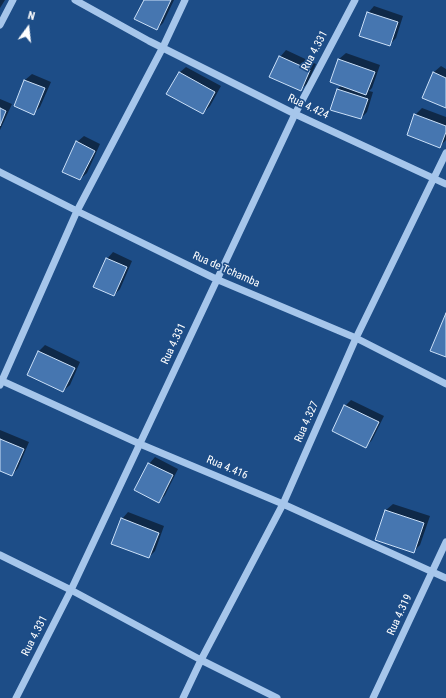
<!DOCTYPE html>
<html>
<head>
<meta charset="utf-8">
<style>
	body { margin:0 }
	#map { position:relative; width:446px; height:698px; overflow:hidden; background:#1d4d87; font-family:"Roboto Condensed",sans-serif }
	canvas { display:block }
	.north { position:absolute; left:8px; top:8px; width:40px; height:40px; -webkit-text-stroke:3px #1d4d87; paint-order:stroke; rotate:15deg; font-size:11px; font-weight:700; line-height:16px; text-align:center; color:#fff }
	.north::after { content:''; display:block; margin:auto; width:14px; height:18px; background:#fff; clip-path:polygon(50% 0,100% 100%,50% 72%,0 100%) }
</style>
</head>
<body>
<div id="map">
<canvas width="446" height="698"></canvas>
<div class="north">N</div>
</div>
<script>
const c = document.querySelector('canvas').getContext('2d');
c.lineJoin = 'round';
function fillPath(path, color) { c.fillStyle = color; c.fill(path, 'evenodd'); }
const shape = rows => new Path2D(rows.map(r => 'M' + r).join(''));
function strokePath(path, color, width, dash) { c.strokeStyle = color; c.lineWidth = width; c.lineCap = dash ? 'butt' : 'round'; c.setLineDash(dash || []); c.stroke(path); }
function write(font, color, halo, rows, align = 'center') {
  c.font = font + ' "Roboto Condensed",sans-serif'; c.lineWidth = 3.5; c.setLineDash([]); c.textBaseline = 'middle'; c.strokeStyle = halo; c.fillStyle = color; for (const [text, x, y, turn = 0] of rows) {
    c.save(); c.translate(x, y); c.rotate((+turn || 0) * Math.PI / 180); c.textAlign = isNaN(turn) ? turn : align; if (halo) c.strokeText(text, 0, 0); c.fillText(text, 0, 0); c.restore();
  }
}
const shadow = shape([
	[0,0,5,0,0,8],
	[145,0,174,0,163,23,157,29],
	[374,6,403,16,396,38,389,45,368,13],
	[286,50,316,64,307,84,300,90,280,57],
	[346,53,380,65,372,88,369,91,373,92,367,112,361,118,332,109,338,89,342,85,331,82,339,59],
	[441,66,446,69,446,107,423,97,434,72],
	[186,67,221,86,210,106,203,113,179,73],
	[32,74,51,82,40,107,34,113,15,106,25,80],
	[0,99,12,104,0,130],
	[422,108,446,117,446,140,440,146,415,115],
	[84,136,100,144,87,173,80,179,77,142],
	[113,252,132,261,120,289,114,295,107,259],
	[45,345,80,362,70,385,63,391,39,351],
	[351,400,384,416,372,440,366,447,345,406],
	[0,430,29,442,18,468,12,475,0,470],
	[155,457,178,469,165,495,159,502,149,464],
	[393,504,430,516,420,545,413,552,376,539,386,510],
	[128,512,164,526,155,551,149,557,122,519]
]);
const building = shape([
	[144,0,171,0,157,30,134,19,144,0],
	[367,12,398,22,390,46,359,36,367,12],
	[279,56,310,70,301,91,269,77,279,56],
	[338,59,375,72,366,95,330,82,338,59],
	[179,72,215,92,203,114,166,94,179,72],
	[433,72,446,78,446,108,422,98,433,72],
	[24,80,45,88,34,115,14,106,24,80],
	[337,89,368,99,361,119,330,110,337,89],
	[0,108,6,111,0,126,0,108],
	[414,114,446,126,446,132,440,148,407,135,414,114],
	[76,141,95,151,80,180,62,172,76,141],
	[106,258,127,267,114,296,93,287,106,258],
	[446,313,446,357,430,351,446,313],
	[38,351,75,368,63,392,27,375,38,351],
	[344,405,379,422,366,448,332,431,344,405],
	[0,439,24,449,12,476,0,471,0,439],
	[148,463,173,475,159,503,134,490,148,463],
	[385,510,424,523,414,553,375,540,385,510],
	[121,518,159,533,149,558,111,544,121,518]
]);
const minor = shape([
	[75,0,149,41,295,114,446,184],
	[0,25,13,0],
	[0,172,77,211,216,279,356,338,446,384],
	[0,380,140,444,283,504,446,578],
	[0,385,77,211,163,47,185,0],
	[0,555,71,590,201,660,277,698],
	[16,698,71,590,295,114,355,0],
	[183,698,201,660,283,504,356,338,446,153],
	[373,698,446,542]
]);
const streetNames = [
	["Rua 4.331",315,51,-62],
	["Rua 4.424",308,107,25],
	["Rua de Tchamba",226,270,24],
	["Rua 4.331",174,344,-65],
	["Rua 4.327",307,422,-66],
	["Rua 4.416",227,468,23],
	["Rua 4.319",400,615,-65],
	["Rua 4.331",35,636,-63]
];
fillPath(shadow, '#0007');
fillPath(building, '#4676b0');
strokePath(building, '#cbe0f8', 1);
strokePath(minor, '#a6c6eb', 7);
write('11px', '#fff', '#1d4d87', streetNames);
</script>
</body>
</html>
